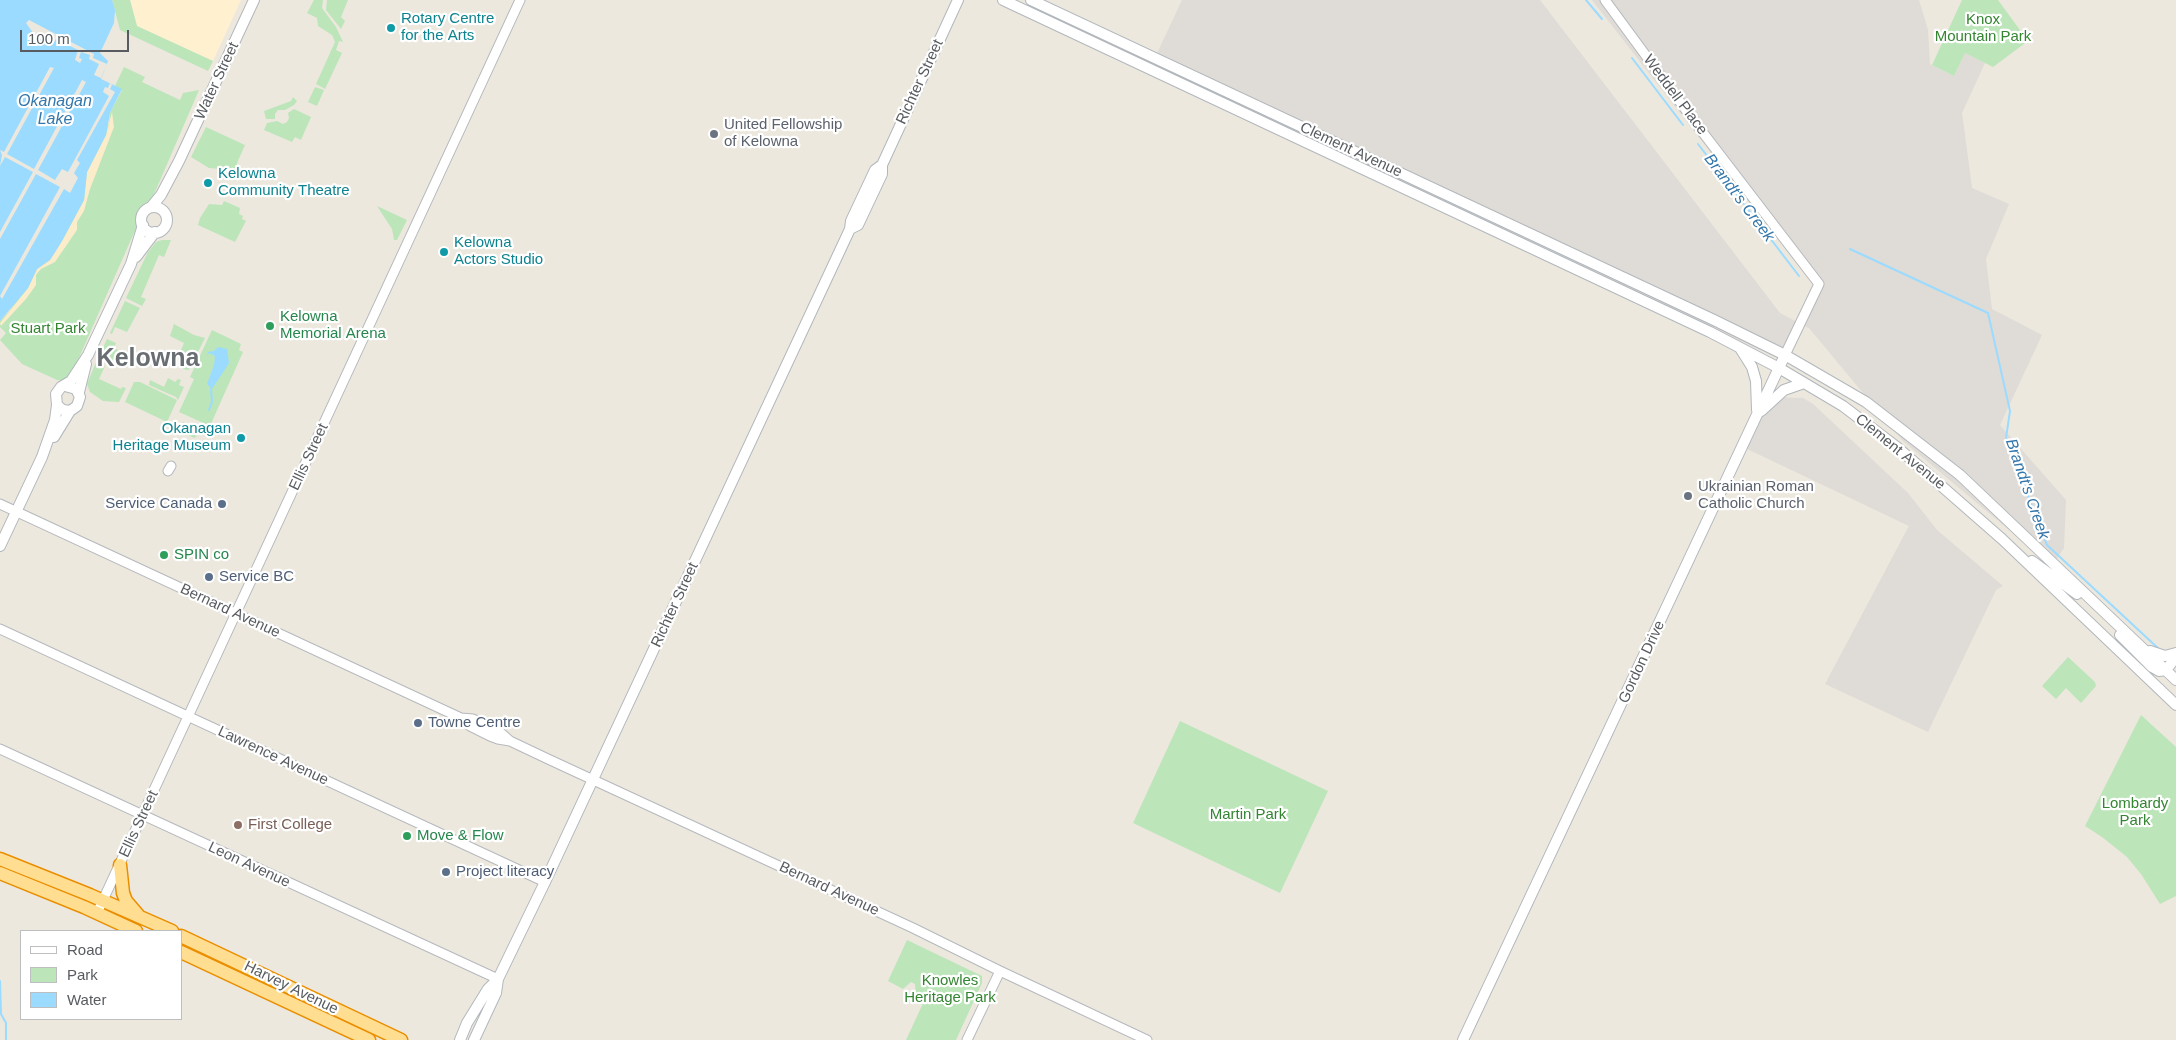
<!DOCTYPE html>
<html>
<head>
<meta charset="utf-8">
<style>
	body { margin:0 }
	#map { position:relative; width:2176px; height:1040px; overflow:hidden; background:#ece8de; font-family:Helvetica,sans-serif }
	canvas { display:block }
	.legend { position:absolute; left:20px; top:930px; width:162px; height:90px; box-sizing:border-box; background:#fff; border:1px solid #bcbebf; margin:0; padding:6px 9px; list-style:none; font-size:15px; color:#585c60 }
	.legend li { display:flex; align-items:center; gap:10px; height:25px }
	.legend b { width:25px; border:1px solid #bcbebf }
	.scale { position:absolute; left:20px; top:30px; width:109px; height:22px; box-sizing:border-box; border:2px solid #585c60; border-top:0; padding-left:6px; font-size:15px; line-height:18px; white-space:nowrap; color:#585c60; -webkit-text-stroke:4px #fff; paint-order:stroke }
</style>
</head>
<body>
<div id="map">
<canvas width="2176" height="1040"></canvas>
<ul class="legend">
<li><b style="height:6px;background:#fff"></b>Road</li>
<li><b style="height:14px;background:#bce5b9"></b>Park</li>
<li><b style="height:14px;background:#9bdbff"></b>Water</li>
</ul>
<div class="scale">100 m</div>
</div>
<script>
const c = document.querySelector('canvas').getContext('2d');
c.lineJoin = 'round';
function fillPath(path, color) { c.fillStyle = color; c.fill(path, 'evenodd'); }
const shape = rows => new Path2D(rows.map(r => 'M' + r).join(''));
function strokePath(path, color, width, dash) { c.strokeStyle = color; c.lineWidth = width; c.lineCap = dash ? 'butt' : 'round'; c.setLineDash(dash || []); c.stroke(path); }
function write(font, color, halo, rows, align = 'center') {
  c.font = font + ' Helvetica,sans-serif'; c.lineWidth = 4.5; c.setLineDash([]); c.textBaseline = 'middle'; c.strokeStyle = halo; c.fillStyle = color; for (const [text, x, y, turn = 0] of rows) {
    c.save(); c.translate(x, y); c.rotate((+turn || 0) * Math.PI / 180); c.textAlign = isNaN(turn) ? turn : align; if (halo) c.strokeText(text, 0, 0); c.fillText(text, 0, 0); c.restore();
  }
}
const commercial = shape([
	[130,0,241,0,213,61,137,26]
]);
const industrial = shape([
	[1182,0,1540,0,1780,313,1797,322,1814,285,1592,0,1919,0,1928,30,1930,64,1954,76,1965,53,1985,63,1962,113,1972,188,2009,204,1986,259,1992,309,2042,335,2000,425,2066,500,2064,548,2052,566,1903,441,1809,328,1797,323,1779,359,1152,64],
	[1766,397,1803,398,1813,404,1908,493,1937,530,2003,586,1996,590,1928,732,1825,684,1909,526,1743,447]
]);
const green = shape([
	[112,0,130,0,137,26,213,61,208,71,120,30],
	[314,0,323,0,322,8,336,27,343,42,339,41,336,50,342,53,325,89,316,84,335,42,332,35,318,26,317,18,307,13],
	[327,0,348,0,341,17,345,21,341,29,326,10],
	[1962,0,1998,0,2028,41,1993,67,1965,53,1954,76,1932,65],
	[124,67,145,77,142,82,180,100,183,93,199,90,152,199,139,210,137,216,137,226,78,360,78,365,71,378,64,381,57,380,22,364,0,340,6,333,0,327,0,321,10,310,109,123,110,113,122,90,115,86],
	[315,87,324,90,317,106,308,102],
	[293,97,297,101,294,105,285,110,278,110,275,114,275,119,266,119,264,111,291,101],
	[294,109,311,117,301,140,295,137,292,142,264,130,267,123,277,121,283,124,287,122,289,118,288,113],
	[206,127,245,145,237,163,238,170,234,181,221,169,209,168,191,157],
	[224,201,240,208,239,214,243,216,242,219,246,221,235,242,198,225,200,218,209,204,222,205],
	[377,206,407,220,397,240,394,240,392,229],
	[162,240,171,240,164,257,159,255,141,297,146,299,142,306,126,298,148,252,156,242],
	[125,301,140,308,127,332,115,327,112,334,110,333],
	[174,324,194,335,205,338,189,370,183,369,183,364,177,359,184,343,170,336],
	[212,330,241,344,239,350,243,352,210,426,179,412,194,379,190,377],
	[107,339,116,343,114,348,118,350,113,360,100,354],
	[96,362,105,366,99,379,121,389,122,387,126,388,119,402,103,401,90,392,87,384],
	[168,378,175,382,178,379,181,380,179,385,184,387,178,400,176,397,149,385,150,380,164,387],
	[134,382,140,382,177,400,167,422,125,402],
	[183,422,198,429,197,436,194,438,179,431,180,424,182,424],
	[2068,657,2095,682,2096,686,2081,703,2066,688,2056,699,2042,686],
	[2141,715,2176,747,2176,896,2160,904,2141,874,2127,857,2102,837,2085,826],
	[1180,721,1328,791,1280,893,1133,823],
	[907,940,982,976,982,983,956,1040,906,1040,925,999,916,995,915,984,911,982,903,989,888,981]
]);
const sand = shape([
	[112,112,114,127,90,189,84,211,77,222,77,230,55,262,41,269,36,275,36,285,26,299,1,326,0,323,28,288,37,269,50,260,62,241,84,200,87,172,106,135]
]);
const water = shape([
	[0,0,112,0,115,10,114,23,100,53,108,61,101,79,122,89,110,113,106,135,87,172,84,200,62,241,50,260,37,269,28,288,0,321],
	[218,347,227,349,229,363,212,389,207,384,214,365,215,357,214,355,209,353,207,356,208,352,214,351]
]);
const pier = shape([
	[29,20,94,54,93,58,107,64,101,78,94,75,99,64,89,59,90,55,81,52,79,58,82,59,80,63,75,60,78,50,56,39,51,46,48,45,49,42,36,37,26,23],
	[50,67,54,68,7,154,34,169,82,80,86,82,38,170,55,180,62,169,68,172,109,96,103,92,105,87,108,88,110,83,112,85,110,89,115,92,77,160,80,163,74,173,78,178,70,193,64,189,2,299,0,296,60,187,36,174,0,239,0,232,33,172,5,157,0,166,2,155,0,150,4,152]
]);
const stream = shape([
	[1586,0,1602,19],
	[1632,58,1683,125],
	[1698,144,1799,276],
	[1850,249,1988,313,2010,411,2006,438,2047,545,2160,650],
	[209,410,212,402,211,389],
	[0,981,1,1014,6,1023,6,1040]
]);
const tertiary = shape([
	[1605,0,1694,121,1819,284,1785,355],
	[168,471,171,466],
	[0,504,461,718,473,719,484,724,500,732,510,741,548,759,913,928,1000,971,1147,1040],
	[0,629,545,882],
	[461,718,470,726,490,736,498,739,510,741],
	[0,749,498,979],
	[97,913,520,0],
	[967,1040,1000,971]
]);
const secondary = shape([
	[1003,0,1710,332,1779,368,1843,406,1898,448,2002,539,2176,705],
	[1031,0,1714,320,1785,355,1866,402,1960,475,2176,680],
	[151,207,161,195,179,161,254,0],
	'141 220a13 13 0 1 1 26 0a13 13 0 1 1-26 0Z',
	[850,229,858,225,882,174,882,165],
	[136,257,155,232],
	[1740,348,1752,367,1756,381,1757,410],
	[65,386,76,389,80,397,77,406,70,411,63,410,57,405,56,394,61,387,71,381,88,355,131,264,143,225],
	[79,392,86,364],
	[1761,411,1784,390,1804,383],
	[54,437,70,411],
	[0,546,42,457,55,420,57,405],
	[2032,561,2077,594],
	[2120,635,2152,667,2159,671,2166,670,2176,657],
	[2150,651,2165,656,2176,653],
	[460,1040,467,1023,488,989,498,979,545,882,850,229,851,221,875,170,882,165,958,0],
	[474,1040,496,993,498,979],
	[1463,1040,1785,355]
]);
const trunk = shape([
	[0,859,90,895,172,931],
	[120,865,123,893,126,901,138,915],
	[0,873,84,907,136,931],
	[181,936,401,1040],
	[181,952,369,1040]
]);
const markers = [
	[391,28,5,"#0f9aa8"],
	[714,134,5,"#6b7280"],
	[208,183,5,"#0f9aa8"],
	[444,252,5,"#0f9aa8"],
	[270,326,5,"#2e9e5b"],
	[241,438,5,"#0f9aa8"],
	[1688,496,5,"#6b7280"],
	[222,504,5,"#5c6f8a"],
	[164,555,5,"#2e9e5b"],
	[209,577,5,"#5c6f8a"],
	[418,723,5,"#5c6f8a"],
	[238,825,5,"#8d6e63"],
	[407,836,5,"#2e9e5b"],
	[446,872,5,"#5c6f8a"]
];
const cultureNames = [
	["Rotary Centre",401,19],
	["for the Arts",401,36],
	["Kelowna",218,174],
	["Community Theatre",218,191],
	["Kelowna",454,243],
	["Actors Studio",454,260],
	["Okanagan",231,429,"right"],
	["Heritage Museum",231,446,"right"]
];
const parkNames = [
	["Knox",1983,20],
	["Mountain Park",1983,37],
	["Stuart Park",48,329],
	["Lombardy",2135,804],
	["Park",2135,821],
	["Martin Park",1248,815],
	["Knowles",950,981],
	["Heritage Park",950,998]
];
const streetNames = [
	["Water Street",217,81,-65],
	["Richter Street",920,82,-65],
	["Weddell Place",1675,95,53],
	["Clement Avenue",1351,150,25],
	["Clement Avenue",1900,452,39],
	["Ellis Street",309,457,-65],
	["Richter Street",675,605,-65],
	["Bernard Avenue",230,611,25],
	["Gordon Drive",1642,662,-65],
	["Lawrence Avenue",273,756,25],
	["Ellis Street",139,824,-65],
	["Leon Avenue",249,865,25],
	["Bernard Avenue",829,889,25],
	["Harvey Avenue",291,988,26]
];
const worshipNames = [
	["United Fellowship",724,125],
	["of Kelowna",724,142],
	["Ukrainian Roman",1698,487],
	["Catholic Church",1698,504]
];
const leisureNames = [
	["Kelowna",280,317],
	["Memorial Arena",280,334],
	["SPIN co",174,555],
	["Move & Flow",417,836]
];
const serviceNames = [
	["Service Canada",212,504,"right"],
	["Service BC",219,577],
	["Towne Centre",428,723],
	["Project literacy",456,872]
];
const educationNames = [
	["First College",248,825]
];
const waterNames = [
	["Okanagan",55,102],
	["Lake",55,120],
	["Brandt's Creek",1739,198,53],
	["Brandt's Creek",2027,489,71]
];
const townNames = [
	["Kelowna",148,359]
];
fillPath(commercial, '#fff0d0');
fillPath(industrial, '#dfdbd6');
fillPath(green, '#bce5b9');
fillPath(sand, '#fbecca');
fillPath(water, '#9bdbff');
fillPath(pier, '#ece8de');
strokePath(stream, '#9bdbff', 2);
strokePath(tertiary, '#b5b8bc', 11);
strokePath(secondary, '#b2b7bc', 12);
strokePath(trunk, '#ea8e00', 15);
strokePath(tertiary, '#fff', 9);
strokePath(secondary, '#fff', 10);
strokePath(trunk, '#ffde91', 12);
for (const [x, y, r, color] of markers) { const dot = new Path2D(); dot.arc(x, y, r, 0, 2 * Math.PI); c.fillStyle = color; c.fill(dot); strokePath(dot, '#fff', 2); }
write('15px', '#0d838f', '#fff', cultureNames, 'left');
write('15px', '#348532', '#fff', parkNames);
write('15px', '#585c60', '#fff', streetNames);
write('15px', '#5b616d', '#fff', worshipNames, 'left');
write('15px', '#27864d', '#fff', leisureNames, 'left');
write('15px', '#4e5e75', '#fff', serviceNames, 'left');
write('15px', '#785e54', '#fff', educationNames, 'left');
write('italic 16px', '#3577aa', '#fff', waterNames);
write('bold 25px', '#696e72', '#fff', townNames);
</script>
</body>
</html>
